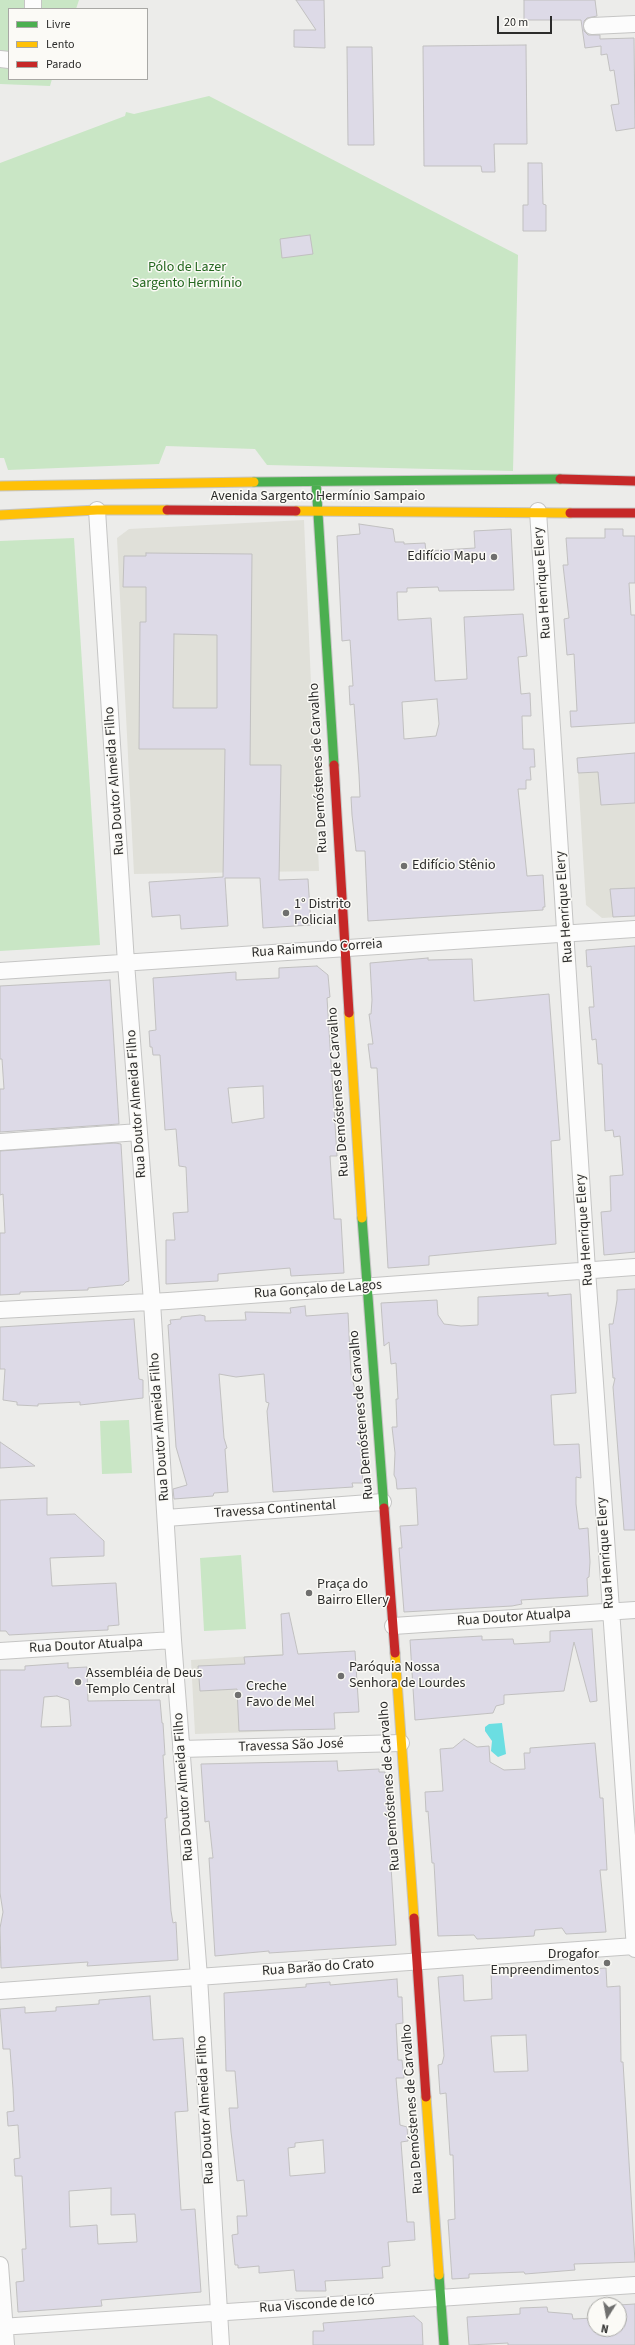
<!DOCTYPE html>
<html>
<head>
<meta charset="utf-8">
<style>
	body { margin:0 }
	#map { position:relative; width:635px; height:2345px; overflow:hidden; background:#ececea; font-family:"Source Sans 3",sans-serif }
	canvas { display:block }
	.legend { position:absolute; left:8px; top:8px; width:140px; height:72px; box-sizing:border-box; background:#fbfaf6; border:1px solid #a8a8a5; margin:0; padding:5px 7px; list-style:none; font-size:12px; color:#2c2c2b }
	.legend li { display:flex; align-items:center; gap:8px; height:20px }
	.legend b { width:20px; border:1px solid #a8a8a5 }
	.north { position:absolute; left:587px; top:2297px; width:40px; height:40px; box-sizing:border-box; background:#fbfaf6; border:1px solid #a8a8a5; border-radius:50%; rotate:191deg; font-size:11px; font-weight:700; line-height:16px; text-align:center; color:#2c2c2b }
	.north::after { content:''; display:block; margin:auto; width:14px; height:18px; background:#6f6f6e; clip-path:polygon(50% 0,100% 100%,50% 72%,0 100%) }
	.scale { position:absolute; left:497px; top:16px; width:55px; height:18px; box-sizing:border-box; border:2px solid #2c2c2b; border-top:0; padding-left:5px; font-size:12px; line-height:14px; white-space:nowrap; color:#2c2c2b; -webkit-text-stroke:3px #fbfaf6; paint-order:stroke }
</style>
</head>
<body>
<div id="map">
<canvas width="635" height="2345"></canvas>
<ul class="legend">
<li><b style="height:5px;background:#4caf50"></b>Livre</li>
<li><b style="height:5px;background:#ffc107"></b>Lento</li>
<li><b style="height:5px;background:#c62828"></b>Parado</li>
</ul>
<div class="north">N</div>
<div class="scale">20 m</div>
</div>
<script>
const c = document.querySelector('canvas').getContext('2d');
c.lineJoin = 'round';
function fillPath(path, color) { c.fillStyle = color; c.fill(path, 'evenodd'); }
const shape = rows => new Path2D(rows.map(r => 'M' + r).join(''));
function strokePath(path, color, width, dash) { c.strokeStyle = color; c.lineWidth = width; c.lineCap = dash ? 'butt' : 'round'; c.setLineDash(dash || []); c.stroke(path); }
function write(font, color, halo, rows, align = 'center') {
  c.font = font + ' "Source Sans 3",sans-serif'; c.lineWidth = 3; c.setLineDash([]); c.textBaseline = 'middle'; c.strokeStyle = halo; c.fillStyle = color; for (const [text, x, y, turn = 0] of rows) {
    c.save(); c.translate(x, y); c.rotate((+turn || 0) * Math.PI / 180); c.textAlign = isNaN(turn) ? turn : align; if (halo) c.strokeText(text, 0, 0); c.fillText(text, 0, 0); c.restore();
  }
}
const built = shape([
	[304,520,319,871,134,874,117,538,129,529],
	[635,753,635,916,602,918,586,905,577,758],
	[282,1654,284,1731,195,1734,191,1660]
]);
const green = shape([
	[0,0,79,0,76,9,9,9,9,79,52,79,50,86,0,84],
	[209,96,518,255,513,471,267,465,255,449,166,446,159,464,8,470,4,458,0,458,0,163,125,116,126,112,134,114],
	[74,538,100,945,0,951,0,541],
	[129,1420,132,1473,102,1474,100,1421],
	[241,1555,246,1629,204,1631,200,1558]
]);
const water = shape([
	[502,1723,506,1754,498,1757,491,1751,492,1741,485,1731,485,1727,489,1724]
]);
const building = shape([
	[296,0,324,0,325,48,294,47,294,30,316,30,296,0],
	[524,0,595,0,597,16,587,18,584,21,584,31,588,35,600,35,600,39,634,38,635,128,616,131,611,105,619,104,614,70,610,71,607,54,601,55,601,46,585,48,581,20,524,20,524,0],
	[526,45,527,144,494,144,495,172,482,172,481,166,424,166,423,46,526,45],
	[347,47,372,47,374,145,348,145,347,47],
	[528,163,542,163,543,204,546,205,546,231,523,231,523,205,528,205,528,163],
	[310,235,313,254,282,258,280,239,310,235],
	[359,524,393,529,395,542,404,542,404,544,425,543,426,551,475,548,474,531,511,529,514,590,439,591,438,587,407,588,407,592,397,592,398,620,431,618,435,681,467,679,464,617,523,614,527,656,518,657,521,694,530,693,531,716,522,716,523,749,534,749,535,767,530,767,531,780,526,780,526,789,518,789,527,876,543,875,545,907,543,907,543,910,368,921,365,851,356,851,352,815,351,797,360,797,359,775,354,704,350,705,349,686,353,686,350,640,342,641,337,536,360,534,359,524],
	[437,699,439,724,436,736,404,739,402,702,437,699],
	[605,529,623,529,623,536,635,536,635,583,629,583,631,615,635,615,635,723,571,727,570,711,577,711,574,654,567,655,564,619,569,618,563,565,568,565,566,538,605,538,605,529],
	[146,553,252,554,250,765,281,765,279,880,308,879,311,925,263,928,260,878,225,878,228,926,181,929,180,915,152,917,149,882,223,877,225,749,139,749,140,622,146,622,146,587,123,587,124,556,146,556,146,553],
	[174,634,217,635,217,708,173,708,174,634],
	[635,753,635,803,601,805,598,772,578,773,577,758,635,753],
	[635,888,635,916,613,917,610,889,635,888],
	[635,946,635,1252,604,1255,601,1212,611,1211,610,1176,623,1175,620,1136,614,1137,613,1130,605,1131,602,1064,598,1064,596,1039,592,1040,589,1007,594,1007,591,966,587,967,586,950,635,946],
	[428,958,428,960,472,959,474,1001,549,994,560,1140,551,1141,556,1244,429,1256,429,1265,388,1268,377,1068,371,1068,368,1044,373,1044,369,1014,371,1014,372,1000,370,963,428,958],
	[317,966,328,975,330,997,327,998,337,1156,330,1156,334,1219,341,1219,344,1273,291,1276,290,1268,218,1274,218,1281,166,1284,166,1240,175,1240,173,1213,188,1212,186,1167,179,1166,176,1129,165,1130,160,1055,153,1055,152,1047,150,1047,149,1031,156,1030,153,978,236,972,236,980,279,978,279,968,317,966],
	[263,1086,264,1118,232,1123,228,1088,263,1086],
	[110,980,119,1124,0,1132,0,1089,4,1089,2,1059,0,1059,0,986,110,980],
	[115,1143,121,1144,129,1281,126,1282,123,1285,88,1288,88,1290,20,1292,20,1294,0,1295,0,1233,5,1233,3,1194,0,1195,0,1151,115,1143],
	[635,1289,635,1530,624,1530,613,1387,615,1378,613,1378,609,1324,613,1324,617,1300,617,1290,635,1289],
	[548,1293,548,1296,571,1294,576,1393,551,1395,554,1445,579,1444,581,1478,576,1477,576,1504,579,1529,588,1528,590,1562,589,1577,587,1578,588,1596,521,1600,522,1604,512,1606,404,1612,399,1548,402,1548,400,1526,418,1525,416,1488,397,1489,396,1479,394,1475,395,1453,392,1427,397,1427,396,1399,398,1399,396,1363,391,1364,389,1342,384,1346,381,1303,437,1300,438,1315,444,1324,461,1326,478,1325,478,1297,548,1293],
	[305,1306,306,1316,348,1313,351,1374,357,1397,363,1483,352,1483,353,1487,273,1492,267,1411,269,1403,266,1402,264,1374,236,1377,219,1374,224,1438,227,1448,225,1449,228,1492,214,1493,213,1496,174,1499,173,1489,187,1485,176,1447,168,1325,171,1324,170,1320,181,1319,181,1317,200,1315,205,1316,205,1321,246,1320,245,1312,291,1313,290,1308,305,1306],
	[134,1319,139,1379,143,1380,143,1398,80,1405,80,1402,38,1404,38,1406,17,1405,17,1402,3,1400,5,1369,0,1369,0,1327,134,1319],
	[0,1442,35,1466,0,1468,0,1442],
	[47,1498,47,1515,75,1514,104,1541,104,1556,50,1558,52,1586,116,1583,119,1625,108,1626,108,1630,85,1631,9,1635,6,1631,0,1631,0,1500,47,1498],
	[289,1613,298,1654,355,1651,359,1712,334,1713,335,1729,239,1731,237,1689,200,1691,198,1666,245,1664,244,1657,283,1655,281,1614,289,1613],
	[592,1629,597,1701,590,1702,574,1642,564,1691,504,1695,504,1704,496,1706,493,1713,415,1720,410,1640,482,1636,482,1640,513,1639,514,1644,550,1642,550,1631,592,1629],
	[68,1663,68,1668,87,1667,88,1701,160,1700,162,1723,163,1723,165,1755,163,1755,167,1818,165,1818,171,1911,173,1923,176,1922,178,1960,87,1966,88,1962,1,1968,0,1928,3,1912,0,1893,0,1670,25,1670,25,1666,68,1663],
	[57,1696,69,1700,71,1726,41,1727,44,1697,57,1696],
	[464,1739,477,1747,489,1746,490,1762,504,1770,525,1769,524,1753,530,1753,530,1748,595,1743,600,1798,603,1798,607,1870,600,1870,606,1932,566,1934,562,1928,535,1930,534,1936,501,1938,477,1939,474,1935,438,1936,434,1863,432,1863,428,1811,426,1812,425,1792,443,1791,440,1749,453,1748,464,1739],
	[337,1761,338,1771,379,1769,379,1772,385,1772,396,1945,269,1953,269,1951,215,1956,209,1858,213,1858,209,1821,205,1822,201,1764,337,1761],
	[606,1968,607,1987,620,1986,621,2062,623,2062,635,2262,574,2264,575,2270,525,2274,524,2272,469,2274,469,2278,452,2279,448,2220,455,2219,453,2155,450,2155,446,2093,440,2094,438,2065,442,2064,444,2056,438,1977,463,1975,464,2001,492,1999,491,1973,523,1971,523,1974,606,1968],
	[526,2035,528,2071,494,2072,491,2036,526,2035],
	[397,1979,398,1997,402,1997,403,2023,396,2024,398,2060,402,2060,404,2078,396,2078,400,2125,407,2127,408,2141,401,2142,407,2222,414,2222,415,2240,388,2242,390,2266,382,2267,383,2278,325,2281,326,2291,296,2291,294,2270,259,2273,259,2266,238,2268,238,2265,235,2265,232,2235,238,2234,237,2216,247,2216,244,2180,237,2181,231,2132,229,2108,238,2108,235,2071,226,2071,224,1993,306,1987,306,1984,330,1982,330,1985,397,1979],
	[323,2140,325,2173,290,2176,288,2148,295,2147,295,2143,323,2140],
	[150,1996,153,2040,183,2038,188,2111,175,2112,181,2210,195,2209,201,2292,101,2300,102,2306,18,2312,16,2282,24,2281,22,2249,26,2249,22,2176,15,2176,14,2159,20,2158,18,2125,8,2126,7,2112,14,2111,13,2089,10,2049,3,2049,0,2009,25,2007,25,2013,56,2011,56,2007,99,2004,99,2000,150,1996],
	[111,2188,111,2215,135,2214,137,2242,98,2244,97,2225,70,2227,69,2191,111,2188],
	[635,2304,635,2345,508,2345,508,2343,469,2345,467,2317,520,2314,520,2308,547,2307,548,2312,572,2314,573,2319,595,2318,595,2329,619,2329,619,2305,635,2304],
	[414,2316,422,2323,423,2345,313,2345,313,2331,324,2331,323,2323,414,2316]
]);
const street = shape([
	[33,9,33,0],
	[592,26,635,24],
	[0,59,9,60],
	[97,510,126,963,152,1302,173,1640,199,1977,221,2345],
	[538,511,587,1270,635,1949],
	[0,971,635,929],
	[0,1142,139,1132],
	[0,1310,168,1301,635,1267],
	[166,1518,383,1502],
	[393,1626,635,1610],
	[0,1651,173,1640],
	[181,1749,401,1743],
	[0,1991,635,1946],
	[0,2265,6,2345],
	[0,2327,635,2285]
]);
const fast = shape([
	[254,482,560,479],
	[316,482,334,765],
	[362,1218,384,1508],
	[439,2275,444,2345]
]);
const slow = shape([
	[0,486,254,482],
	[296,511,570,513],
	[0,515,97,510,167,510],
	[349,1013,362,1218],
	[395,1653,414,1918],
	[426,2097,439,2275]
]);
const jam = shape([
	[560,479,635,481],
	[167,510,296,511],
	[570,513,635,513],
	[334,765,349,1013],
	[384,1508,395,1653],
	[414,1918,426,2097]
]);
const markers = [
	[494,557,4,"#6f6f6e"],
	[404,866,4,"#6f6f6e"],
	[286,913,4,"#6f6f6e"],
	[309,1593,4,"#6f6f6e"],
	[341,1676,4,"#6f6f6e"],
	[78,1682,4,"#6f6f6e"],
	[238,1695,4,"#6f6f6e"],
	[607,1963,4,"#6f6f6e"]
];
const parkNames = [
	["Pólo de Lazer",187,268],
	["Sargento Hermínio",187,284]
];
const streetNames = [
	["Avenida Sargento Hermínio Sampaio",318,497],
	["Rua Henrique Elery",543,583,-94],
	["Rua Demóstenes de Carvalho",319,768,-93],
	["Rua Doutor Almeida Filho",115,781,-94],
	["Rua Henrique Elery",565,907,-94],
	["Rua Raimundo Correia",317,949,-4],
	["Rua Demóstenes de Carvalho",339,1092,-94],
	["Rua Doutor Almeida Filho",137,1104,-94],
	["Rua Henrique Elery",585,1230,-94],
	["Rua Gonçalo de Lagos",318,1290,-4],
	["Rua Demóstenes de Carvalho",362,1415,-95],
	["Rua Doutor Almeida Filho",160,1427,-94],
	["Travessa Continental",275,1510,-4],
	["Rua Henrique Elery",606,1553,-94],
	["Rua Doutor Atualpa",514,1618,-4],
	["Rua Doutor Atualpa",86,1646,-3],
	["Travessa São José",291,1746,-2],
	["Rua Demóstenes de Carvalho",390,1786,-94],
	["Rua Doutor Almeida Filho",184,1787,-94],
	["Rua Barão do Crato",318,1968,-4],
	["Rua Demóstenes de Carvalho",413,2109,-94],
	["Rua Doutor Almeida Filho",206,2110,-93],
	["Rua Visconde de Icó",317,2305,-4]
];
const poiNames = [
	["Edifício Mapu",486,557,"right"],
	["Edifício Stênio",412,866],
	["1° Distrito",294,905],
	["Policial",294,921],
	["Praça do",317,1585],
	["Bairro Ellery",317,1601],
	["Paróquia Nossa",349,1668],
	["Senhora de Lourdes",349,1684],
	["Assembléia de Deus",86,1674],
	["Templo Central",86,1690],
	["Creche",246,1687],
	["Favo de Mel",246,1703],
	["Drogafor",599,1955,"right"],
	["Empreendimentos",599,1971,"right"]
];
fillPath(built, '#e0e0d9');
fillPath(green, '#c9e6c5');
fillPath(water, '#6bdee2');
fillPath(building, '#dddae7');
strokePath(building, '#c1c0c0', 1);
strokePath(street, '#c5c5c4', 18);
strokePath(fast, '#c5c5c4', 11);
strokePath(slow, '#c5c5c4', 11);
strokePath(jam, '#c5c5c4', 11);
strokePath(street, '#fcfcfc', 16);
strokePath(fast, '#4caf50', 9);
strokePath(slow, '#ffc107', 9);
strokePath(jam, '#c62828', 9);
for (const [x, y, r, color] of markers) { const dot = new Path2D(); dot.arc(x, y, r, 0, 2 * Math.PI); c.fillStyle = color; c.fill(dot); strokePath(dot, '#fbfaf6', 1.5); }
write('14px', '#24681f', '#fbfaf6', parkNames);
write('14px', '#2c2c2b', '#fbfaf6', streetNames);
write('14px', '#2c2c2b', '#fbfaf6', poiNames, 'left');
</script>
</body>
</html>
